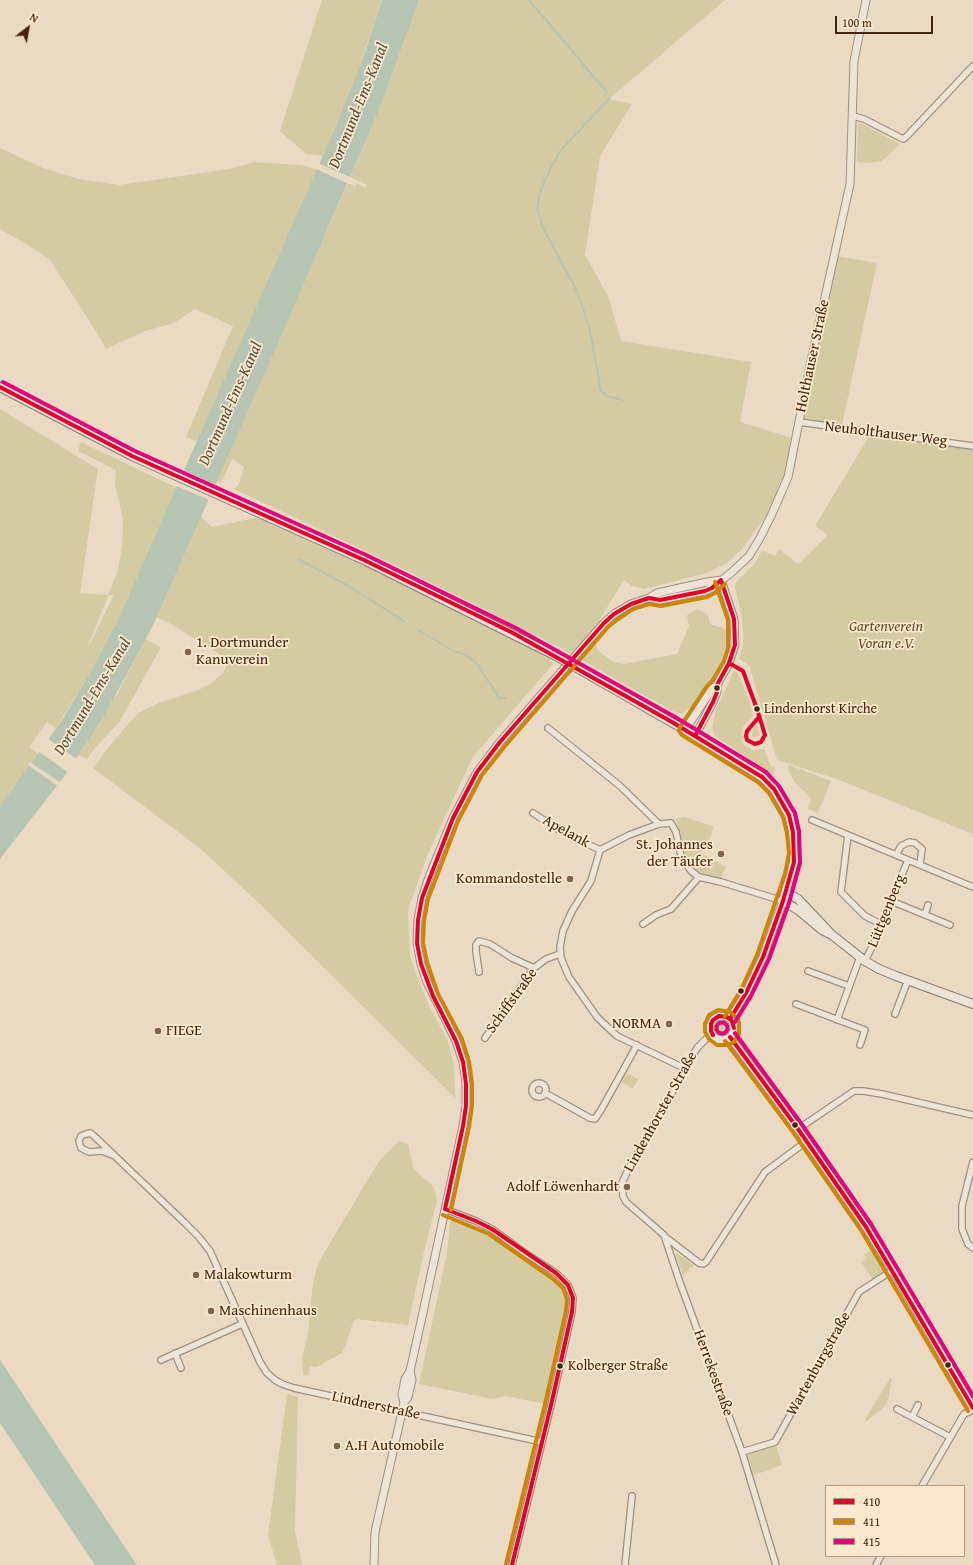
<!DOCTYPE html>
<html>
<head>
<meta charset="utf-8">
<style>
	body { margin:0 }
	#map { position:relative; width:973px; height:1565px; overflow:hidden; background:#eadac3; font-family:"Gentium Book Plus",serif }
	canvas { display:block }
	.legend { position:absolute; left:825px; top:1485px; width:140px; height:72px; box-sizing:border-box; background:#fce9cd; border:1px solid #b29a81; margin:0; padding:5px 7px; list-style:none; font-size:12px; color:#422410 }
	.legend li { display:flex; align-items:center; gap:8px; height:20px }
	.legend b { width:20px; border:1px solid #b29a81 }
	.north { position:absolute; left:8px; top:8px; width:40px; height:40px; -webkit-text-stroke:3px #fce9cd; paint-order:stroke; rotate:31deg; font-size:11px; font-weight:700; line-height:16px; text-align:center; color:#422410 }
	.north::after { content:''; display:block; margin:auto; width:14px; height:18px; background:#422410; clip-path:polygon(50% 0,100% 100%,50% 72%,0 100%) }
	.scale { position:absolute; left:835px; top:16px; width:98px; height:18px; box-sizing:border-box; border:2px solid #422410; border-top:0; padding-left:5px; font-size:12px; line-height:14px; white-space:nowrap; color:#422410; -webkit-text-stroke:3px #fce9cd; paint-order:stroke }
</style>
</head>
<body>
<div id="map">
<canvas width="973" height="1565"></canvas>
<ul class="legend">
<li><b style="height:5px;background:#e4002b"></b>410</li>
<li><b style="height:5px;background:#ca8604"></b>411</li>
<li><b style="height:5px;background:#e5007d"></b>415</li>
</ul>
<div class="north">N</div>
<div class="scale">100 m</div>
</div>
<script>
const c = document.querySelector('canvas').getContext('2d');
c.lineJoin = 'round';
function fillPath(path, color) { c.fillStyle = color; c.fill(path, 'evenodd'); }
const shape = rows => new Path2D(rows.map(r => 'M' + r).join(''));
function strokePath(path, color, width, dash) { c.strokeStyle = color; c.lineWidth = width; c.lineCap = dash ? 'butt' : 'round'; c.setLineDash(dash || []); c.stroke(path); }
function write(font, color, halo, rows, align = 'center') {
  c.font = font + ' "Gentium Book Plus",serif'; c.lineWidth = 3.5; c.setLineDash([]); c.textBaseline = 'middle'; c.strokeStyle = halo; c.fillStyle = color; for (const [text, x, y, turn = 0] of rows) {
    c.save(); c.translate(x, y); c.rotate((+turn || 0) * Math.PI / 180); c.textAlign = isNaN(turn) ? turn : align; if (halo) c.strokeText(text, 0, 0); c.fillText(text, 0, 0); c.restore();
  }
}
const green = shape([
	[322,0,382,0,355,79,324,156,306,154,280,131],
	[419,0,725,0,609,99,632,104,600,156,585,255,609,298,621,341,751,362,740,422,795,439,779,498,742,549,727,563,707,573,644,589,632,586,624,580,592,632,598,651,614,662,624,664,677,654,689,626,687,615,697,609,708,615,710,624,727,629,726,645,723,659,693,705,682,714,672,711,559,647,460,597,372,554,234,489,239,484,244,467,232,459,221,483,216,481,348,183,355,186,356,183,366,188,367,185,350,177,381,105],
	[858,122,900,144,882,161,867,163,857,162],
	[0,148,43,168,79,179,119,185,229,169,254,162,302,165,317,170,198,442,186,437,233,326,195,309,174,323,145,331,106,349,97,333,50,260,36,250,0,229],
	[835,256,877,263,841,429,799,422],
	[0,409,98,469,80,593,108,595,117,573,122,547,123,519,115,485,116,470,78,451,81,442,177,488,118,620,88,676,56,728,47,722,29,747,39,754,0,805],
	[114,595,91,641,87,648,108,596],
	[871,433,973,446,973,834,834,778,777,760,749,665,739,659,743,645,743,631,742,617,735,587,736,582,755,563,762,550,775,556,779,549,798,564,828,535,815,526],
	[201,516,211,527,260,517,366,566,491,627,551,660,550,661,554,663,472,758,427,856,408,910,410,957,428,1004,447,1039,454,1064,455,1098,266,910,201,849,93,768,112,743,138,713,161,702,196,691,210,684,223,673,229,660,169,623,156,617],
	[145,639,161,647,120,721,95,748,87,759,78,755,118,692],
	[734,671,738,673,749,701,753,715,743,727,741,734,742,741,745,746,753,750,764,749,771,767,775,766,774,776,715,736,712,727,716,709],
	[757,725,760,735,754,738,752,736,753,729],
	[789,765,831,781,818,813,808,809,811,799,805,792,795,783,788,770],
	[684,817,713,826,711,836,701,853,726,867,721,878,701,873,694,869,688,862,676,819],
	'716.5 1028a5.5 5.5 0 1 1 11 0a5.5 5.5 0 1 1-11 0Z',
	[627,1073,638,1079,633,1089,622,1082],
	[399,1141,408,1144,413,1167,416,1171,432,1185,435,1190,437,1201,424,1252,408,1325,356,1319,353,1322,347,1342,342,1353,317,1367,310,1367,309,1375,303,1375,302,1357,308,1334,312,1291,316,1270,321,1258,379,1161],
	[454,1219,460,1219,469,1222,498,1238,558,1280,566,1290,568,1301,545,1404,505,1396,493,1399,419,1384,447,1253,450,1222],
	[872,1249,887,1271,873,1280,861,1262,867,1258,864,1254],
	[677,1253,694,1265,683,1275,675,1254],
	[890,1378,892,1379,887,1404,866,1422,865,1419],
	[287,1394,298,1397,295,1530,302,1565,277,1565,268,1535],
	[776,1445,782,1465,754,1475,747,1455]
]);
const water = shape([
	[382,0,419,0,381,105,282,334,177,571,152,627,104,716,66,774,0,859,0,805,36,757,64,717,88,676,118,620,336,126,363,58],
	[0,1360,75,1473,137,1565,95,1565,0,1423]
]);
const pier = shape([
	[318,163,352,178,349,184,316,169],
	[183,470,216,485,210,500,176,486],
	[47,738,78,760,69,773,38,751],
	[30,762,61,783,59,787,28,765]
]);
const stream = shape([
	[529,0,606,91],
	[610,98,561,150,550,170,540,192,537,209,543,228,577,291,589,326,601,391,607,396,623,400],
	[911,440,973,450],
	[298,559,345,584,404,621],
	[418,630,455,652,462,653,476,662,499,698,506,698]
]);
const minor = shape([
	[853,116,864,119,903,139,907,136,973,66],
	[799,422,973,446],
	[548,728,619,785,659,824],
	[533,813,559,830,600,850],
	[812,820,973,887],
	[848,835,841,892,865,916,881,924],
	[896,855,901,846,909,842,915,843,922,849,920,865],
	[891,901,950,925],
	[925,915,928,905],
	[643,924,656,915,671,909,699,877],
	[865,961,873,945,908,860],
	[808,971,849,986],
	[479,972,476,951,476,945,479,941,490,944,512,958,534,968],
	[796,1004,865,1030,860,1045],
	[895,1014,908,980],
	[837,1020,860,957],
	[713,1035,706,1039,697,1048,627,1172,622,1183,623,1196,626,1202,664,1235,679,1280,742,1452,776,1565],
	[485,1038,534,968,546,959,560,954],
	[684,1068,617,1036,597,1017,569,977,561,958,560,947,563,931,572,911,591,881,600,850,629,835,659,824,671,823,676,832,681,856,691,871,699,877,721,882,783,901],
	'532 1090a7 7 0 1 1 14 0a7 7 0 1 1-14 0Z',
	[545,1093,590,1118,595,1119,601,1110,637,1045],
	[798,1129,854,1091,863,1091,882,1094,973,1115],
	[115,1156,102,1151,89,1152,81,1148,79,1141,81,1136,86,1134,90,1133,93,1135,117,1158,185,1223,198,1236,210,1251,260,1362,267,1373,275,1380,282,1384,294,1388,542,1442],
	[973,1162,962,1206,962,1229,968,1244,973,1248],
	[445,1209,476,1221,492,1229,525,1253,556,1273,568,1285,573,1298,572,1312,552,1401,512,1565],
	[664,1236,699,1263,703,1264,706,1262,765,1172,807,1141],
	[175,1353,181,1368],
	[161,1360,242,1324],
	[918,1405,912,1417,950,1437],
	[897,1409,912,1417],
	[742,1452,775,1442,859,1292,893,1270],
	[922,1486,964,1414,973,1410],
	[625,1565,632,1496],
	[876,1565,881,1556]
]);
const tertiary = shape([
	[649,598,660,600,705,591,712,588,732,572,749,556,760,538,771,516,788,477,811,361,850,184,854,61,866,0],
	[685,730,712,689,717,685],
	[695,736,713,702,717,692,717,685,729,663,735,645,734,619,721,580],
	'710 1028a12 12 0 1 1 24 0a12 12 0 1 1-24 0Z',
	[730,1019,746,993,763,957,783,901],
	[730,1037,798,1129,866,1227,898,1279,973,1408],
	[404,1403,402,1395,405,1379,410,1371,422,1317,463,1126,466,1106,466,1084,463,1062,456,1041,426,980,421,964,417,943,418,920,422,898,429,877,453,818,477,772,500,742,604,623,614,614,631,604,649,598,657,593,707,582,721,580],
	[374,1565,375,1532,404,1403,408,1397,412,1380,410,1371]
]);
const secondary = shape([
	[0,387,132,456,364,560,554,655],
	[584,672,685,730,738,762,762,777,774,789,789,815,793,832,794,862,783,901,798,910,822,930,832,935],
	[786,892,798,899,832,935,865,961,879,969,896,976,973,1004]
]);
const secondaryBridge = shape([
	[554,655,584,672]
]);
const bus1 = shape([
	[0,387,132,456,364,560,513,633,672,722,762,777,774,789,789,815,793,832,794,862,783,901,763,957,746,993,730,1019],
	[729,663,743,671,757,709,765,735,761,742,755,744,747,740,746,736,747,731,759,717],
	[695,736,713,702,717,692,717,685,729,663,735,645,734,619,721,580],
	[713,1035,711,1031,711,1024,713,1020,719,1016,727,1017,732,1021,734,1028],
	[730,1037,798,1129,866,1227,973,1408],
	[445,1209,463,1126,466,1106,466,1084,463,1062,456,1041,433,996,421,964,417,943,418,920,422,898,453,818,477,772,500,742,604,623,614,614,631,604,649,598,660,600,705,591,712,588,721,580],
	[445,1209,476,1221,492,1229,556,1273,568,1285,573,1298,572,1312,552,1401,512,1565]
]);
const bus2 = shape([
	[715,582,728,620,728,648,724,661,712,681,707,686,680,727,679,731,682,735,758,782,769,793,783,817,787,833,789,853,785,874,757,955,741,990,725,1016],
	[706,1022,709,1015,718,1010,730,1012,738,1019],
	[705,1023,705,1032,709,1039,717,1045,727,1045,734,1042,739,1034,739,1022],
	[725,1041,793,1132,861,1230,968,1411],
	[451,1210,469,1127,472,1106,472,1083,469,1061,462,1039,438,994,427,962,423,943,424,921,428,899,458,821,482,775,505,746,608,627,618,619,633,609,649,604,661,606,707,597,715,593,725,584],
	[443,1215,489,1234,552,1278,563,1288,567,1299,566,1311,546,1400,506,1564]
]);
const bus3 = shape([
	[3,382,135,451,366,555,516,628,675,717,766,772,779,786,795,813,799,831,800,863,789,903,769,959,751,996,735,1022],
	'716.5 1028a5.5 5.5 0 1 1 11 0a5.5 5.5 0 1 1-11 0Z',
	[735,1033,803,1126,871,1224,973,1396]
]);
const markers = [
	[188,652,4,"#7d644f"],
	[717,688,3.5,"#422410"],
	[757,709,3.5,"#422410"],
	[721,854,4,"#7d644f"],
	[570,879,4,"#7d644f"],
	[741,991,3.5,"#422410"],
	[669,1024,4,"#7d644f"],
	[158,1031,4,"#7d644f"],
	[795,1125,3.5,"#422410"],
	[627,1187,4,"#7d644f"],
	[196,1275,4,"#7d644f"],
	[211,1311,4,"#7d644f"],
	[948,1365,3.5,"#422410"],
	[560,1366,3.5,"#422410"],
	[337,1446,4,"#7d644f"]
];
const busNames = [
	["Lindenhorst Kirche",764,709],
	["Kolberger Straße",568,1366]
];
const streetNames = [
	["Holthauser Straße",813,356,-78],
	["Neuholthauser Weg",886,434,7],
	["Apelank",566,832,29],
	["Lüttgenberg",887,911,-68],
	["Schiffstraße",512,1001,-54],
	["Lindenhorster Straße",661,1112,-61],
	["Wartenburgstraße",819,1364,-61],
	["Herrekestraße",713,1373,70],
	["Lindnerstraße",376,1406,12]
];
const parkNames = [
	["Gartenverein",886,627],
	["Voran e.V.",886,644]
];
const poiNames = [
	["1. Dortmunder",196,643],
	["Kanuverein",196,660],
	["St. Johannes",713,845,"right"],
	["der Täufer",713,862,"right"],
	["Kommandostelle",562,879,"right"],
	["NORMA",661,1024,"right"],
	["FIEGE",166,1031],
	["Adolf Löwenhardt",619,1187,"right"],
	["Malakowturm",204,1275],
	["Maschinenhaus",219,1311],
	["A.H Automobile",345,1446]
];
const waterNames = [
	["Dortmund-Ems-Kanal",359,106,-68],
	["Dortmund-Ems-Kanal",231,404,-66],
	["Dortmund-Ems-Kanal",93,697,-59]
];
fillPath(green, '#d5cba3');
fillPath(water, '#b6c5b1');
fillPath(pier, '#eadac3');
strokePath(stream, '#b6c5b1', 2);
strokePath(minor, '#9d9080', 8);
strokePath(tertiary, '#9d9080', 9);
strokePath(secondary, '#857869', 10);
strokePath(minor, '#ede4d8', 5.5);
strokePath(tertiary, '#ede4d8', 7);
strokePath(secondary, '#ede4d8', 8);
strokePath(secondaryBridge, '#857869', 10, []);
strokePath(secondaryBridge, '#ede4d8', 8);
strokePath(bus1, '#e4002b', 4);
strokePath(bus2, '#ca8604', 4);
strokePath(bus3, '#e5007d', 4);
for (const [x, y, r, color] of markers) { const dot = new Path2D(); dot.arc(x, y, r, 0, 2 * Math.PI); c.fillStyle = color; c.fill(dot); strokePath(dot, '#fce9cd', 1.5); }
write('14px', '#422410', '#fce9cd', busNames, 'left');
write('15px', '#422410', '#fce9cd', streetNames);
write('italic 15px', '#624b2e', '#fce9cd', parkNames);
write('15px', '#422410', '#fce9cd', poiNames, 'left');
write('italic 16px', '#594a36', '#fce9cd', waterNames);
</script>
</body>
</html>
